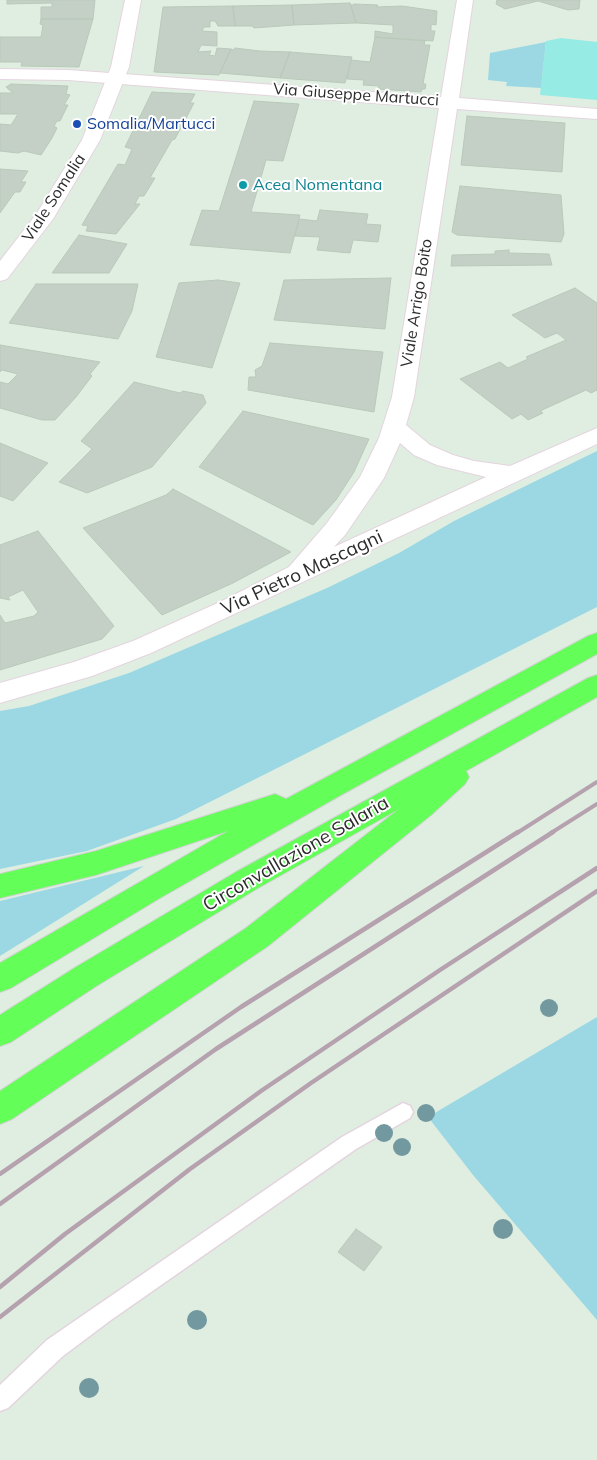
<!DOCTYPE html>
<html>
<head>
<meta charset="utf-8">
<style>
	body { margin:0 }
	canvas { display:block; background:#dfeee0 }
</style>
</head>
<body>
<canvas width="597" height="1460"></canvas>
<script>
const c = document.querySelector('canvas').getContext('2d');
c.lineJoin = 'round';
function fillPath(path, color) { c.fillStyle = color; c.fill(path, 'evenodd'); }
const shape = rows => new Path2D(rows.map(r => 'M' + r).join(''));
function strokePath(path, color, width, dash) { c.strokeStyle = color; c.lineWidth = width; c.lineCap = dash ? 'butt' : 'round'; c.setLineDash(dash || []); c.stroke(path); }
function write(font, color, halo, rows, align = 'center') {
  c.font = font + ' Mulish,sans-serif'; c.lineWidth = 4; c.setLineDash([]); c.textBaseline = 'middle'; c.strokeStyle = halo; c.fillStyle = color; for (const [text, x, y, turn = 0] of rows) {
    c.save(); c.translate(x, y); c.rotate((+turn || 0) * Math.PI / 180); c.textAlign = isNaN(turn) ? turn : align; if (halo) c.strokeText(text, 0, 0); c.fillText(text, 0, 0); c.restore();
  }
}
const green = shape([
	[546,42,541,88,506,86,507,82,488,80,490,53],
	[597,451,597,607,176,819,87,851,0,869,0,711,29,706,129,673,327,588,399,553,454,521],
	[144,866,0,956,0,901],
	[597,1017,597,1320,473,1175,428,1117]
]);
const pitch = shape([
	[561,38,597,42,597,100,540,95,546,41]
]);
const building = shape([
	[7,0,95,0,93,19,41,19,41,7,52,7,52,3,7,4,7,0],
	[497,0,580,0,579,9,568,10,538,1,505,9,496,4,497,0],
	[350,3,356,23,294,25,292,5,350,3],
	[354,4,378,5,376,7,402,6,437,11,436,25,431,24,431,31,435,31,433,41,375,37,375,31,393,34,393,25,356,23,351,5,355,5,354,4],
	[292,5,294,25,254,28,252,26,235,26,233,6,292,5],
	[233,6,235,26,218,26,215,21,210,21,210,27,204,27,202,31,217,32,217,46,201,45,198,52,211,51,209,55,215,56,217,48,231,49,219,75,154,72,163,7,233,6],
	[41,19,93,19,79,67,21,66,22,62,0,62,0,37,41,37,43,25,40,24,41,19],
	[375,37,425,41,424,45,430,45,423,84,426,84,425,89,422,89,421,92,378,89,379,86,363,85,364,80,347,79,351,60,370,62,375,37],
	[235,48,260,51,290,52,280,78,220,73,231,49,234,50,235,48],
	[290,52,352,57,345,83,280,78,290,52],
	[11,84,68,86,66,94,70,95,64,105,68,105,60,121,57,121,54,126,57,128,52,138,41,155,24,151,18,153,0,151,0,124,11,125,18,114,0,114,0,93,13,93,6,87,11,84],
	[152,92,195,94,190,103,194,103,175,139,172,140,150,178,155,178,144,196,139,196,135,204,140,204,116,234,86,231,88,226,82,225,118,164,125,165,132,149,125,147,152,92],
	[254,101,299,104,283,161,266,160,251,212,300,215,290,253,190,245,202,210,219,211,254,101],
	[467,116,565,123,562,172,461,165,467,116],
	[0,169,28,171,21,182,26,182,20,192,15,192,0,213,0,169],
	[460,186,561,195,564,234,561,242,457,235,452,232,460,186],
	[320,210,368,214,366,224,381,225,378,242,353,240,350,253,317,250,320,237,295,236,299,219,317,221,320,210],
	[79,235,127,244,109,273,52,273,79,235],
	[509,250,509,253,549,254,552,265,451,266,452,255,495,254,495,251,509,250],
	[391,278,385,329,274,320,284,280,391,278],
	[218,280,240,283,212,368,156,357,179,283,218,280],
	[36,284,138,284,132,311,118,339,9,323,36,284],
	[575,288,597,303,597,390,591,393,586,390,540,411,543,413,528,420,521,414,512,419,460,379,500,362,508,368,528,359,526,357,566,340,557,333,545,338,512,315,575,288],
	[270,343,383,352,374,412,248,390,249,377,256,377,255,370,262,366,270,343],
	[0,345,100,362,90,374,92,376,76,397,55,420,42,420,0,408,0,382,8,384,18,374,2,370,0,372,0,345],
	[134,382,180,393,183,391,203,395,206,403,152,467,87,493,59,482,92,449,81,441,134,382],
	[243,411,369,439,354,472,336,500,313,525,199,467,243,411],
	[0,443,48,463,13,501,0,496,0,443],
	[173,489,291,552,233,583,162,615,83,528,166,495,173,489],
	[38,531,114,626,102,639,0,670,0,615,5,623,34,616,38,612,23,590,8,597,10,600,0,598,0,545,38,531],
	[356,1229,382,1247,364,1271,338,1252,356,1229]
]);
const lane = shape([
	[403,1103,410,1106,413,1112,410,1118,356,1149,111,1320,63,1356,8,1408,0,1411,0,1385,47,1340,342,1137,403,1103]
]);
const street = shape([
	[457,0,473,0,459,98,597,109,597,119,457,109,414,397,406,425,430,445,453,455,474,461,510,466,597,428,597,444,151,653,92,676,0,703,0,683,74,662,133,641,220,602,289,567,327,523,360,477,379,438,392,397,439,108,68,80,0,79,0,69,68,70,441,97,457,0],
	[400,443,414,455,437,465,486,477,334,547,345,535,384,478,400,443]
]);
const secondary = shape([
	[125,0,141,0,129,67,100,140,53,219,7,279,0,281,0,261,37,213,82,140,111,67,125,0]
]);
const highway = shape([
	[597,633,597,654,341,795,160,898,11,988,0,992,0,963,228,831,96,875,0,898,0,874,96,851,275,794,286,799,588,636,597,633],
	[597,675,597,697,466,771,469,777,465,784,431,815,268,946,12,1119,0,1124,0,1091,246,928,399,809,258,888,98,985,11,1042,0,1046,0,1015,76,967,236,872,588,678,597,675]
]);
const railFar1 = shape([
	[517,833,597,782],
	[551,833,597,804]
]);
const rail = shape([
	[0,1174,241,1007,518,832],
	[0,1204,216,1049,553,832],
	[0,1287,65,1234,261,1091,440,970,597,868],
	[0,1317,190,1169,311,1083,597,891]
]);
const trees = [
	[549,1008,9],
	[426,1113,9],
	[384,1133,9],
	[402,1147,9],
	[503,1229,10],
	[197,1320,10],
	[89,1388,10]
];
const markers = [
	[77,124,5,"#1a4fb4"],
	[243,185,5,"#0f9aa8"]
];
const farStreetnames = [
	["Via Giuseppe Martucci",356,95,4],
	["Viale Somalia",54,198,-57],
	["Viale Arrigo Boito",417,303,-81]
];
const farTransitnames = [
	["Somalia/Martucci",87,124]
];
const farCulturenames = [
	["Acea Nomentana",253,185]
];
const streetNames = [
	["Via Pietro Mascagni",302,573,-25],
	["Circonvallazione Salaria",296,854,-30]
];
fillPath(green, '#9bd8e4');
fillPath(pitch, '#97ebe5');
fillPath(building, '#c4d0c5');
strokePath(building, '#b8c9ba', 1);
strokePath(lane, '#e4d4df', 3);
strokePath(street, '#e4d4df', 2);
strokePath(secondary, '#e4d4df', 2);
strokePath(highway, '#d1d1d1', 2);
fillPath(lane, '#fff');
fillPath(street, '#fff');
fillPath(secondary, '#fff');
fillPath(highway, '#64fe59');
strokePath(railFar1, '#b6a1af', 4);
strokePath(rail, '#b6a1af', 4.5);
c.fillStyle = '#7399a0';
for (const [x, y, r] of trees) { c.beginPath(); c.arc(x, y, r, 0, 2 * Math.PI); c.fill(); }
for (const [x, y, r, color] of markers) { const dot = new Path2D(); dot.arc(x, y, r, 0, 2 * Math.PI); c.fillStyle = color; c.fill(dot); strokePath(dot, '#fff', 2); }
write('16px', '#2c2c2c', '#fff', farStreetnames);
write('16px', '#164399', '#fff', farTransitnames, 'left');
write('16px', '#0d838f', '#fff', farCulturenames, 'left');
write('19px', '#2c2c2c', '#fff', streetNames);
</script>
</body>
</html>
